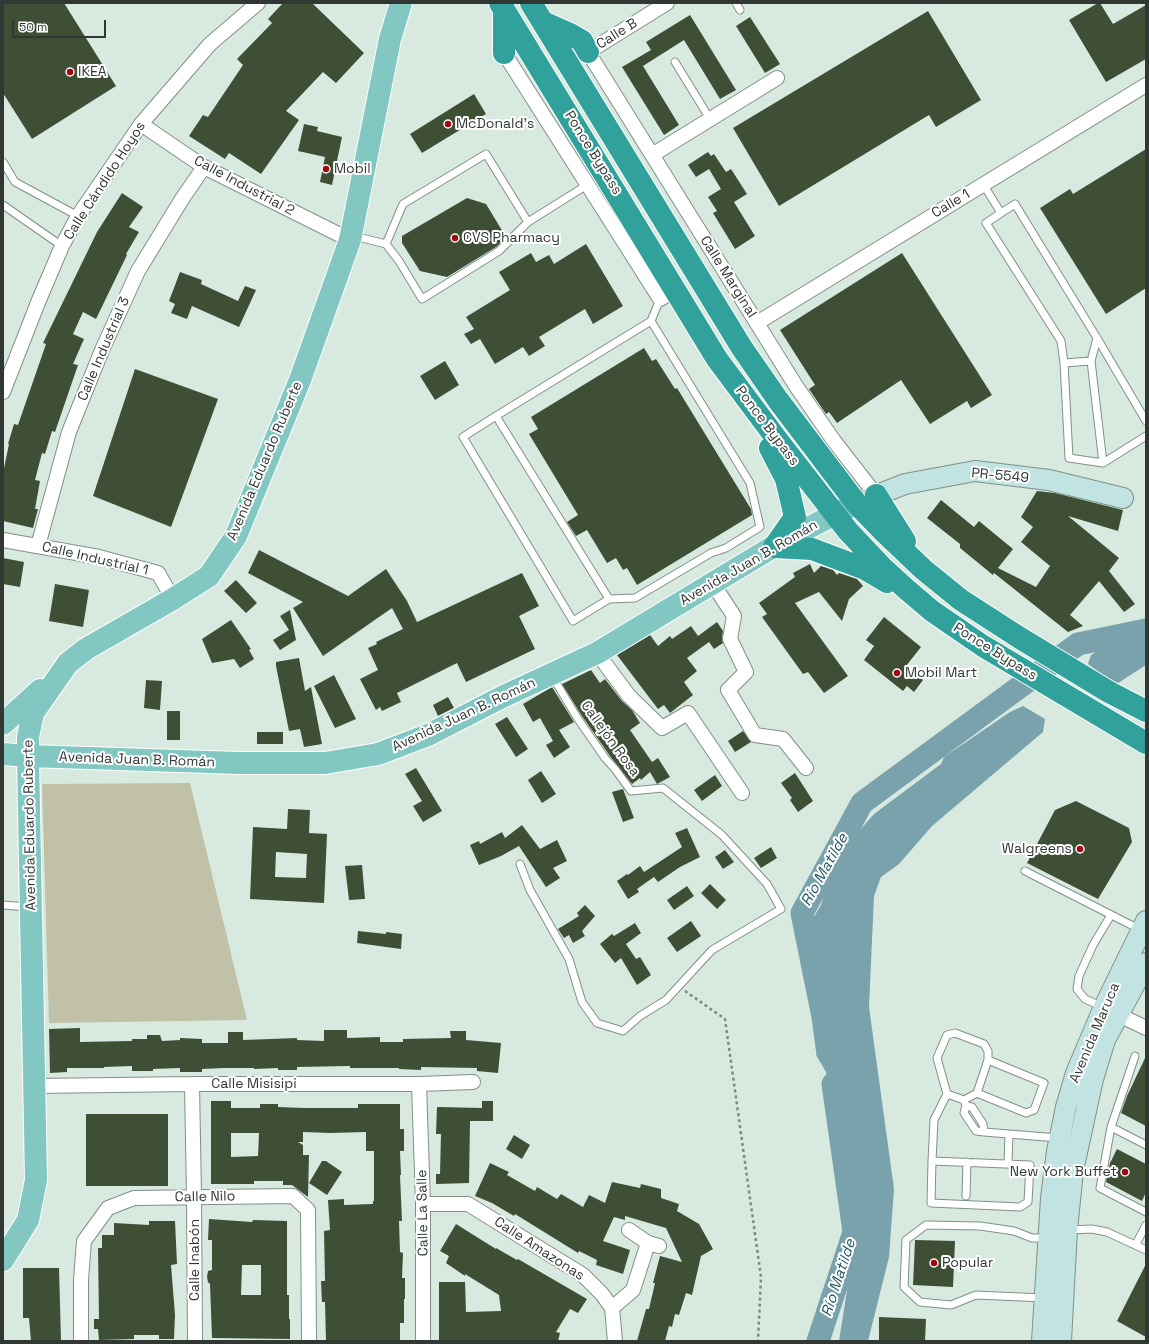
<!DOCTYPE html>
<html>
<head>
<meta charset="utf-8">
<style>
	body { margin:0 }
	#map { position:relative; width:1149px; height:1344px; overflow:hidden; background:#d8eae0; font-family:"Space Grotesk",sans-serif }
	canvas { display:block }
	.frame { position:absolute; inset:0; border:4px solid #313834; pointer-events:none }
	.scale { position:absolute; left:12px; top:20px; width:94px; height:18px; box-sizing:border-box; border:2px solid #313834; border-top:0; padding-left:5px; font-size:12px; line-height:14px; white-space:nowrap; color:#313834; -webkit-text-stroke:3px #fff; paint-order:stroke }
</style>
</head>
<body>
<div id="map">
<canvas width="1149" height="1344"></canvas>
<div class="frame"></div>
<div class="scale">50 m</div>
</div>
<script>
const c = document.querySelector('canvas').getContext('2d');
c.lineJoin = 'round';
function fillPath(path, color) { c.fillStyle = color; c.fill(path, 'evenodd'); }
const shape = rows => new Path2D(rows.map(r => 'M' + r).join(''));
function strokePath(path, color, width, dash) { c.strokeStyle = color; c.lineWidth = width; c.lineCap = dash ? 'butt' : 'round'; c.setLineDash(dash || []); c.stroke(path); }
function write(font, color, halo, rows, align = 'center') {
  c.font = font + ' "Space Grotesk",sans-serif'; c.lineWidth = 4; c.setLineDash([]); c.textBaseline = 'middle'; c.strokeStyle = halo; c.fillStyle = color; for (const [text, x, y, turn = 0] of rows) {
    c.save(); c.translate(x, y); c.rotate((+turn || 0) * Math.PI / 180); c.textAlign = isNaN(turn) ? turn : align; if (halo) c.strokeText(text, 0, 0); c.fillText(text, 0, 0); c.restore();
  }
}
const green = shape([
	[190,783,247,1020,49,1023,42,784]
]);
const water = shape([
	[1146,619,1146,665,1115,685,1088,664,1091,655],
	[1023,706,1045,719,1043,732,932,826,899,864,881,877,874,896,869,1007,894,1189,889,1257,868,1341,839,1341,849,1278,842,1233,852,1198,854,1160,849,1136,828,1098,826,1072,816,1055,826,1000,811,955,812,920,821,905,836,857,874,814,941,764,944,757,1010,712]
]);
const river = shape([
	[827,1047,823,1017,802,913,862,803,1078,644,1146,630],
	[818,1341,854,1232,833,1084]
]);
const building = shape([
	[3,3,64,3,116,86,32,139,3,93],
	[283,3,312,3,364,53,336,83,323,72,286,111,299,120,261,174,229,153,225,159,189,136,203,115,208,117,243,65,237,59,272,23,268,19],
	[1098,3,1100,3,1113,24,1146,5,1146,59,1106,82,1069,20],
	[928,11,981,100,936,127,929,115,779,206,733,128],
	[690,15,736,90,720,99,684,40,643,66,679,125,664,135,622,67,651,50,646,42],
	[750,17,780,64,765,73,736,26],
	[474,94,486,114,422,153,410,134],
	[304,124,318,127,317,131,342,137,332,185,320,182,325,157,298,151],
	[1146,149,1146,288,1106,314,1040,208,1070,189,1073,194],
	[708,152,711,156,714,154,726,172,731,169,747,194,734,202,755,236,735,249,713,213,717,211,708,197,721,189,709,169,696,177,688,165],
	[122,193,143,207,129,227,139,232,126,254,127,255,96,319,83,312,73,334,84,339,73,364,78,365,55,432,52,431,45,454,42,453,35,480,40,481,35,509,38,509,33,528,3,521,3,473,9,444,8,444,14,424,18,425,46,344,43,343,97,232],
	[467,198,486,204,506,237,496,247,447,277,420,271,402,243,402,236],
	[586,244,623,306,593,324,585,309,539,337,545,346,529,356,523,347,495,364,480,339,471,344,464,334,474,329,466,317,510,290,499,272,531,253,536,262,549,255,554,264],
	[902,253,992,395,971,408,967,401,930,424,901,380,837,423,829,412,826,414,809,389,815,385,780,330],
	[180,272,202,280,201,284,238,301,245,286,256,290,239,327,192,306,187,319,171,313,175,304,169,301],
	[644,348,652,361,656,359,675,389,677,388,751,509,752,515,637,585,627,568,623,570,616,558,607,563,587,530,576,536,567,522,578,515,529,434,538,429,531,417],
	[445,361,459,385,435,400,420,376],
	[135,369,218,399,171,527,93,496],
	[1037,491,1055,493,1123,510,1118,531,1068,516,1119,558,1109,571,1135,604,1124,612,1099,581,1070,615,1083,626,1068,632,994,573,993,575,960,548,960,544,927,518,941,500,974,527,979,521,1013,549,998,568,1036,587,1050,566,1021,542,1033,527,1021,517],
	[259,550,348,596,386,569,407,601,417,622,522,573,539,606,519,616,535,649,466,682,457,663,397,693,401,702,382,711,380,707,376,710,360,679,378,670,368,648,377,644,376,642,403,629,392,608,323,656,293,608,303,602,248,573],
	[3,558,24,562,20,587,3,584],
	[810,564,814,573,821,566,833,570,837,575,839,573,857,579,863,586,849,599,842,621,819,592,795,603,848,676,824,693,808,672,803,674,762,617,767,614,759,603,795,577,793,573],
	[236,580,257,603,246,613,224,591],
	[55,584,89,590,83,627,49,621],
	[290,610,296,640,280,650,273,640,289,630,280,616],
	[884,617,921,647,906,666,923,680,914,692,907,686,903,691,864,660,874,646,866,640],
	[231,620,251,649,249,650,254,659,240,668,234,659,212,663,202,639],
	[717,622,723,631,722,638,723,643,714,649,709,642,687,658,697,671,684,682,693,695,670,713,664,705,658,709,617,655,650,635,658,646,670,636,672,639,691,626,698,636],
	[299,658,305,691,311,687,322,744,304,747,300,729,289,731,276,666,276,662],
	[591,670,600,683,605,679,622,701,632,710,640,723,630,730,652,762,658,758,670,777,657,784,650,772,641,780,640,778,632,784,610,756,582,716,562,684],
	[334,675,356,719,335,728,314,686],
	[146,680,162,681,160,710,144,708],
	[552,687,574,722,559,730,570,747,554,758,546,745,553,741,540,718,533,722,523,704],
	[448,697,454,708,438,716,433,705],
	[167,711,180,711,180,740,167,740],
	[507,717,528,749,516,757,495,724],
	[743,731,751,742,735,752,728,741],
	[257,732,283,732,283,744,257,744],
	[416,768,442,811,423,822,413,806,422,801,405,774],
	[541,771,556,794,542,803,528,780],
	[795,773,813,801,798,812,790,800,792,798,781,783],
	[715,775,722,786,702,801,694,790],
	[623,789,634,818,623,822,612,792],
	[1076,801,1129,828,1132,842,1098,899,1027,863,1055,810],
	[288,809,310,810,309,833,327,834,324,903,250,899,253,827,287,829],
	[276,852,307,854,306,878,275,877],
	[522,825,540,849,557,840,567,861,553,868,560,878,546,887,519,846,501,856,479,865,470,845,479,841,480,844,502,832,505,838],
	[687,828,700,857,680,867,658,882,654,877,637,889,639,892,628,899,617,881,627,874,628,875,640,866,644,872,682,847,675,833],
	[771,847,777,858,761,868,754,858],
	[725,850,734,862,723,869,715,857],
	[362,865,365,899,349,900,345,866],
	[710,884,726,900,717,909,701,893],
	[687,886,694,896,674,910,667,900],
	[585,905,595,916,582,931,585,936,573,943,569,935,564,938,558,929,579,916,577,913],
	[691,921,701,936,677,952,667,938],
	[635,923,641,933,626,944,636,959,640,957,651,975,637,985,621,958,615,963,600,944,612,934,614,936],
	[358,931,386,934,386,932,402,934,401,949,357,943],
	[80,1028,80,1042,132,1041,132,1039,147,1039,147,1035,160,1035,162,1041,180,1040,180,1038,202,1039,202,1043,228,1043,228,1032,243,1032,243,1040,297,1038,297,1040,324,1041,324,1030,347,1030,347,1038,380,1037,380,1042,403,1042,403,1039,451,1038,450,1031,466,1031,466,1040,501,1043,498,1073,477,1071,477,1068,421,1067,421,1070,399,1069,399,1068,350,1068,350,1066,297,1067,297,1070,278,1070,278,1068,254,1069,254,1068,225,1068,202,1069,202,1072,180,1072,180,1068,153,1069,153,1071,132,1071,132,1066,104,1067,104,1068,67,1068,67,1072,50,1073,49,1029],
	[1146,1056,1146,1126,1121,1113,1127,1096],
	[211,1101,231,1101,231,1108,260,1108,260,1104,278,1104,278,1107,304,1108,358,1108,358,1104,400,1104,400,1129,404,1129,404,1151,400,1151,401,1175,400,1175,402,1221,399,1221,400,1252,403,1253,402,1278,405,1278,405,1299,404,1299,404,1323,400,1323,400,1341,326,1341,325,1302,322,1302,321,1281,325,1281,324,1231,330,1230,328,1200,344,1199,344,1205,373,1204,373,1201,374,1201,374,1151,366,1151,366,1132,330,1133,303,1132,303,1142,298,1142,303,1145,303,1155,309,1155,308,1197,292,1185,283,1185,283,1181,254,1181,254,1184,211,1184],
	[231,1133,259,1133,258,1156,231,1157],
	[482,1101,493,1101,493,1121,470,1121,469,1183,436,1184,436,1174,440,1174,441,1134,436,1134,437,1107,482,1108],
	[86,1114,168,1114,168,1186,86,1186],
	[514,1135,530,1145,522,1159,506,1149],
	[1117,1149,1146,1164,1146,1192,1142,1201,1106,1182,1110,1163],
	[322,1161,326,1161,342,1172,327,1195,309,1183],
	[490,1163,509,1172,507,1175,535,1191,537,1187,557,1199,561,1194,583,1207,589,1195,605,1203,612,1182,640,1188,641,1184,661,1189,661,1198,679,1204,677,1211,699,1224,713,1249,701,1256,692,1295,686,1293,679,1315,675,1314,672,1327,669,1326,665,1341,637,1341,646,1309,649,1309,655,1283,653,1283,660,1256,682,1262,666,1228,625,1216,625,1220,614,1217,603,1241,630,1250,623,1274,596,1265,597,1260,579,1251,578,1253,515,1214,514,1216,492,1203,475,1196],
	[209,1219,252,1222,253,1220,287,1221,287,1295,289,1295,289,1319,290,1319,290,1339,212,1338,210,1284,208,1282,207,1277,208,1271,212,1270,212,1240,208,1240],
	[242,1265,261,1265,261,1295,241,1295],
	[149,1221,175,1221,177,1264,171,1265,175,1315,174,1339,159,1339,159,1335,134,1335,134,1339,99,1340,98,1329,94,1329,94,1319,99,1319,98,1248,102,1248,102,1235,114,1235,114,1223,149,1225],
	[456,1224,496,1249,496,1248,517,1260,518,1259,587,1299,578,1313,570,1309,556,1332,560,1333,558,1341,439,1341,439,1282,465,1282,466,1312,501,1311,499,1295,465,1274,465,1276,446,1263,449,1256,440,1251],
	[915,1240,955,1241,953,1287,913,1285],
	[1146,1264,1146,1337,1117,1321],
	[23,1268,59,1268,61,1341,31,1341,29,1318,23,1318],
	[879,1317,926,1319,925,1341,879,1341]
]);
const path = shape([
	[685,991,725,1019,761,1277,758,1341]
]);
const lane = shape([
	[736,3,740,10],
	[675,62,710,119],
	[3,162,15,182,78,216],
	[983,184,1001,213,1015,204,1097,338,1146,421],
	[3,205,62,246],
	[1001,213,986,223,1061,341,1064,363,1069,458,1103,463,1091,361,1097,338],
	[528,222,587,185],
	[354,236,386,244,403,204,486,154,528,222,499,251,422,299,399,261,386,244],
	[1064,363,1091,361],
	[496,416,609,599,573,621,463,437,496,416,651,321,660,299],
	[1103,463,1146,436],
	[609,599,635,598,711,553,726,548,760,527,750,483,651,321],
	[520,864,530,890,569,959,582,1002,597,1023,623,1031,640,1016,666,1000,712,950,781,909,767,884,722,835,663,788,631,791,615,769,605,758,578,719,552,676],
	[1025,871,1141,930],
	[3,905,29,907],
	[1103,1007,1085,999,1077,989,1079,976,1093,945,1111,915],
	[1135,1056,1111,1127,1100,1188,1146,1212],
	[964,1100,947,1094,937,1058,947,1035,955,1033,984,1044,988,1051,988,1060],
	[966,1106,964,1100,977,1093,1026,1113,1034,1110,1044,1083,988,1060,977,1093],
	[1111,1127,1146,1145],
	[984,1132,983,1124,972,1107,966,1106,964,1113,976,1131,984,1132,1058,1138],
	[932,1161,1030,1165,1028,1202,1020,1207,931,1203,932,1161,934,1120,947,1094],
	[1008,1164,1009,1134],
	[966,1196,967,1162],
	[1068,1230,1092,1229,1107,1232,1146,1250],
	[1136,1244,1146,1225],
	[1044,1298,976,1295,951,1305,920,1302,904,1287,906,1240,926,1225,980,1226,1014,1231,1032,1238,1047,1238]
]);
const street = shape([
	[667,3,588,52,796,386,834,441,876,495],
	[504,53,660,299,676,290],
	[141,124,204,167,350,240],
	[652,155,777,78],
	[757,323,1146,85],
	[3,392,39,300,62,246,78,216,141,124,210,44,258,3],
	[3,540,99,557,158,573,173,599],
	[38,546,69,432,102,350,138,271,182,199,204,167],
	[713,584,734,616,730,639,746,672,728,690,755,735,783,739,806,768],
	[597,653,629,696,662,728,688,713,742,793],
	[1119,1015,1146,1028],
	[192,1084,194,1196,195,1341],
	[419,1084,423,1204,423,1341],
	[35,1086,192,1084,419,1084,473,1082],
	[423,1204,468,1204,583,1275,602,1294,612,1308,615,1341],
	[629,1230,648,1243,659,1246],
	[612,1308,633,1290,648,1243],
	[81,1341,81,1280,84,1241,108,1208,134,1198,293,1196,308,1210,309,1341]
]);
const secondary = shape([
	[862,501,905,484,975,471,1049,480,1123,498],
	[1042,1341,1051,1198,1057,1151,1066,1107,1076,1073,1104,1007,1146,921],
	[1061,1341,1067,1230,1073,1171,1093,1079,1105,1040,1146,963]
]);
const primary = shape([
	[3,724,40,690],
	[3,754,28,756,239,763,325,763,378,754,428,735,504,696,597,653,781,542,851,506],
	[3,1260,28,1220,36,1180,28,756,28,737,33,713,68,663,86,649,173,599,209,576,236,536,300,380,350,240,390,39,401,3]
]);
const highway = shape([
	[500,3,717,359,779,442,848,531,882,567,905,588,932,611,983,646,1146,743],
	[531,3,742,348,778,400,856,503,885,533,924,570,961,600,1020,638,1109,692,1146,711],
	[504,9,504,53],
	[543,22,570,34,582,41,588,52],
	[770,448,786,479,795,517,774,547],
	[876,495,905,541],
	[774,547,812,549,865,569,887,582]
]);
const markers = [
	[70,72,4,"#a20811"],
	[448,124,4,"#a20811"],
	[326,169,4,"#a20811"],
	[455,238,4,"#a20811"],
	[897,673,4,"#a20811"],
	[1080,849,4,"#a20811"],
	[1125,1172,4,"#a20811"],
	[934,1263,4,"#a20811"]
];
const streetNames = [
	["Calle B",617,34,-32],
	["Ponce Bypass",593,153,58],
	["Calle Cándido Hoyos",105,181,-57],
	["Calle Industrial 2",244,186,28],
	["Calle 1",951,204,-31],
	["Calle Marginal",728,277,58],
	["Calle Industrial 3",104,349,-67],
	["Ponce Bypass",767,426,53],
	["Avenida Eduardo Ruberte",265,461,-67],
	["PR-5549",1000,476,5],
	["Calle Industrial 1",95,559,13],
	["Avenida Juan B. Román",749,563,-30],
	["Ponce Bypass",995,652,32],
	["Avenida Juan B. Román",464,715,-25],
	["Callejón Rosa",610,739,54],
	["Avenida Juan B. Román",137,760,2],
	["Avenida Eduardo Ruberte",30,825,-91],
	["Avenida Maruca",1095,1033,-67],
	["Calle Misisipi",254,1084],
	["Calle Nilo",205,1197,-1],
	["Calle La Salle",423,1213,-91],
	["Calle Amazonas",539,1249,33],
	["Calle Inabón",195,1260,-90]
];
const poiNames = [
	["IKEA",78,72],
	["McDonald's",456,124],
	["Mobil",334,169],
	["CVS Pharmacy",463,238],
	["Mobil Mart",905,673],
	["Walgreens",1072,849,"right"],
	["New York Buffet",1117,1172,"right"],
	["Popular",942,1263]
];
const waterNames = [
	["Río Matilde",825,870,-61],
	["Río Matilde",839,1278,-72]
];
fillPath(green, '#c0c1a7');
fillPath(water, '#7aa2ad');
strokePath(river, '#7aa2ad', 23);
fillPath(building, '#3f4f36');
strokePath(lane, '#809087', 9);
strokePath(street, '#809087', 16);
strokePath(secondary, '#809087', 22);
strokePath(primary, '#fff', 24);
strokePath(highway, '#fff', 24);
strokePath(path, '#7d8983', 2.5, [3, 3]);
strokePath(lane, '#fff', 7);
strokePath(street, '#fff', 14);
strokePath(secondary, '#c1e3e1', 20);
strokePath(primary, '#83c7c3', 22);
strokePath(highway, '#30a29b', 22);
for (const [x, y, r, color] of markers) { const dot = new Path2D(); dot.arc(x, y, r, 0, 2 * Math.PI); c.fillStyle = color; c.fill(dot); strokePath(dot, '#fff', 1.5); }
write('14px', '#313834', '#fff', streetNames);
write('14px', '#313834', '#fff', poiNames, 'left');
write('italic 15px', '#1e5663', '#fff', waterNames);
</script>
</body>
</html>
